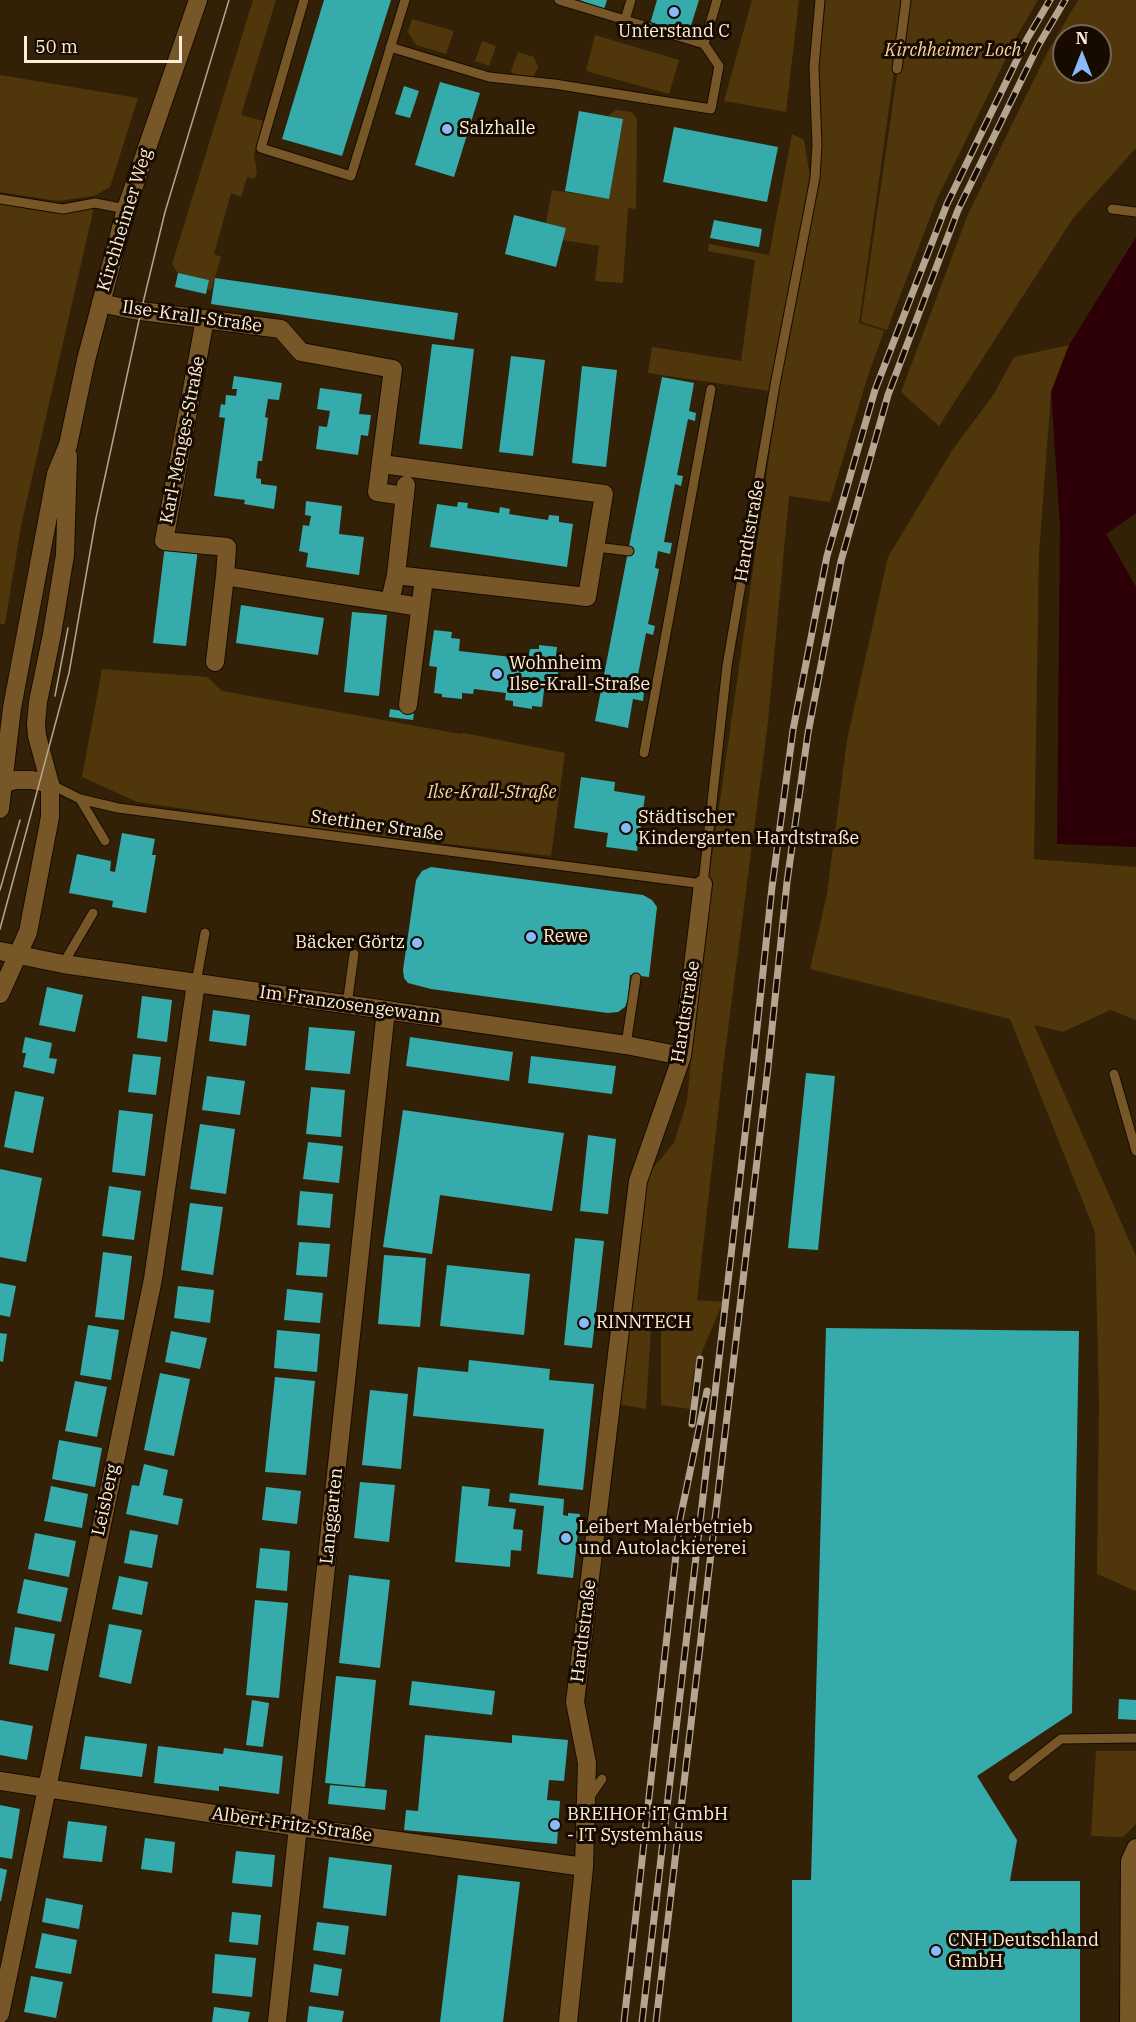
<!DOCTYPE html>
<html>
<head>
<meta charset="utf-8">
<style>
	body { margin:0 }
	#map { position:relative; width:1136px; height:2022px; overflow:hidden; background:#322107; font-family:"IBM Plex Serif",serif }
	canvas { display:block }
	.north { position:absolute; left:1052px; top:24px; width:60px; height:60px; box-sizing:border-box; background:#170b00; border:2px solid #736657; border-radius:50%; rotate:0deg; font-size:16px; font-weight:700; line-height:24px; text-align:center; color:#fdeeda }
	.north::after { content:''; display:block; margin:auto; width:21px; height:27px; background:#87bbfc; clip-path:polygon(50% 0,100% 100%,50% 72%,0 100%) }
	.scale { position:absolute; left:24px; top:36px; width:158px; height:27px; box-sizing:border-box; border:3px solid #fdeeda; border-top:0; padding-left:8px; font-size:18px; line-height:21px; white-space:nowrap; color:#fdeeda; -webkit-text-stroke:4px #170b00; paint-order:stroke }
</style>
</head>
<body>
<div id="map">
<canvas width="1136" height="2022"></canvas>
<div class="north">N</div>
<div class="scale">50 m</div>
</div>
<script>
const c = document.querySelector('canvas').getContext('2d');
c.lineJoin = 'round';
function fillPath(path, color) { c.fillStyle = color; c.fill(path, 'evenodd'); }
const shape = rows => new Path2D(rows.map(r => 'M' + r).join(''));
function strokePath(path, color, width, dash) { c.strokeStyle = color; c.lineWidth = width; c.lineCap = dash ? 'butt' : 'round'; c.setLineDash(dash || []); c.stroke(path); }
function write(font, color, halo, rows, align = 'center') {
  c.font = font + ' "IBM Plex Serif",serif'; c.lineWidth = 6; c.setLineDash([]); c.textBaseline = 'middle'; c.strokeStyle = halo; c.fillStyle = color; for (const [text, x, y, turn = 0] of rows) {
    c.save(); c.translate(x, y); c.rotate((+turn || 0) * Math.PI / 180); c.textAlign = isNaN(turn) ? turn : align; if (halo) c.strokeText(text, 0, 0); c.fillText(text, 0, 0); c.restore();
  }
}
const green = shape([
	[253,0,276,0,241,115,263,121,254,155,257,172,255,179,247,177,241,197,231,193,214,254,221,257,211,291,207,289,209,280,178,273,172,264],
	[752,0,799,0,786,112,724,101],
	[824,0,904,0,859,323,884,331,866,382,830,502,789,496,768,722,724,1060,697,1300,723,1302,693,1373,690,1409,661,1405,661,1312,652,1313,646,1409,619,1404,642,1181,674,1143,687,1101,708,884,779,387,819,178,818,60],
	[908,0,1038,0,1018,34,937,199,887,330,861,322],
	[1078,0,1136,0,1136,148,1074,217,939,426,901,392,968,214,1048,51],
	[1064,36,1100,36,1100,72,1064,72],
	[412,19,454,31,446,54,416,45,408,32],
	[595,35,679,60,669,94,586,71],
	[482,41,496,46,489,66,475,61],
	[518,52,534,57,538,67,534,76,526,79,515,76,511,71],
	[0,75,138,98,110,187,94,196,58,201,0,192],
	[616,110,632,112,637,119,636,209,628,208,623,283,595,281,599,246,563,240,566,228,546,223,552,190,609,199,623,119,608,116],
	[792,134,804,140,810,177,770,391,648,373,652,347,741,361,755,260,708,251,709,244,769,255],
	[0,199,63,209,95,203,21,526,5,624,0,624],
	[1069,345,1051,392,1039,554,1034,859,1136,867,1136,1020,1110,1010,1063,1032,1034,1025,1136,1256,1136,1591,1097,1574,1099,1403,1095,1232,1010,1019,810,969,827,894,847,740,888,557,953,449,994,394,1014,357],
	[102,669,207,677,222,691,461,734,464,733,565,753,551,856,330,830,137,802,82,777],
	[1096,1751,1136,1751,1136,1824,1123,1837,1091,1836]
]);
const water = shape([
	[1136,237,1136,513,1106,534,1136,587,1136,847,1057,844,1060,525,1051,392,1069,345]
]);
const building = shape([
	[324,0,391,0,342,156,282,139],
	[579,0,607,0,604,9],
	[657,0,699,0,688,35,650,24],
	[440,82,480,93,454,177,415,165],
	[404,86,419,91,410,118,395,114],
	[579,111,623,119,609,199,565,191],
	[674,127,778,147,767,202,663,182],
	[514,215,566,228,556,267,505,254],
	[714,220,762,229,759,247,710,238],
	[178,273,209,280,206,294,175,287],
	[215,278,458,313,454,340,211,304],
	[432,344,474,349,462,449,419,444],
	[511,356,545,360,533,456,499,452],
	[582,366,617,370,606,467,572,463],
	[234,376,282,383,279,400,268,399,265,417,268,418,262,461,258,461,256,478,261,479,261,484,277,486,274,509,244,504,245,500,214,496,225,418,219,417,221,404,225,405,226,395,236,396,237,389,232,389],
	[662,377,694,383,689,411,696,413,695,421,688,419,677,475,683,476,681,486,675,484,669,515,664,542,672,543,670,554,658,551,655,568,659,569,648,624,655,626,653,635,646,633,635,690,644,692,643,701,633,699,628,728,595,721],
	[320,388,362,394,359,414,371,415,368,436,361,435,358,455,316,449,319,426,327,427,330,411,317,409],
	[306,501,342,506,339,534,364,537,359,575,306,567,308,553,299,551,303,525,309,526,311,516,305,515],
	[458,502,468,503,467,508,499,513,500,507,510,509,509,514,528,517,548,520,549,515,559,516,559,522,573,524,567,567,430,547,437,504,457,507],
	[165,545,198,549,186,646,153,643],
	[241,605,324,618,318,655,236,643],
	[352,612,387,615,379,696,344,692],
	[434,630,452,632,451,638,460,639,459,651,528,659,530,649,539,649,539,645,557,647,556,656,560,656,557,683,545,682,542,707,532,706,532,709,513,706,513,701,505,700,506,693,474,689,473,694,462,693,462,699,442,697,442,694,434,693,437,667,429,666],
	[390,709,414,713,413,720,389,717],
	[581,777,615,782,614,791,645,796,637,851,606,847,608,833,574,828],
	[122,833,155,839,152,855,156,855,146,913,112,907,113,901,69,893,77,854,111,861,110,871,115,872],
	[431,867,643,895,652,900,657,907,649,977,630,975,628,999,625,1007,618,1012,608,1013,431,989,408,983,404,978,403,970,416,880,422,871],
	[47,987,83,995,75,1032,39,1025],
	[142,996,172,1000,167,1042,137,1038],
	[213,1010,250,1015,246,1046,209,1041],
	[309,1027,355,1031,350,1074,305,1070],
	[25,1037,52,1043,49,1058,57,1059,54,1074,23,1067,26,1053,22,1053],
	[410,1037,513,1052,509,1081,406,1066],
	[133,1054,161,1057,156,1095,128,1092],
	[531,1056,616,1066,612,1094,528,1083],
	[806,1073,835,1076,818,1250,788,1248],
	[207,1076,245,1081,240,1115,202,1110],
	[311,1087,345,1090,341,1137,306,1134],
	[15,1091,44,1097,33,1153,4,1147],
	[119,1110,153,1114,145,1176,112,1172],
	[403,1110,564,1133,552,1211,440,1195,432,1254,383,1247],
	[200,1124,235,1129,226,1194,190,1189],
	[588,1135,616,1139,608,1214,580,1211],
	[308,1142,343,1146,339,1183,303,1179],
	[0,1169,42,1178,26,1262,0,1257],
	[109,1186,141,1191,134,1240,102,1236],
	[300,1191,333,1194,330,1228,297,1225],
	[190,1203,223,1207,213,1275,181,1270],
	[575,1238,604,1241,592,1348,564,1345],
	[299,1242,330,1244,327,1277,296,1275],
	[103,1252,132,1256,124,1320,95,1317],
	[384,1255,426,1258,420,1327,378,1324],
	[447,1265,530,1274,524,1335,440,1326],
	[0,1283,16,1286,10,1317,0,1315],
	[178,1286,214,1290,210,1323,174,1318],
	[287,1289,323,1293,320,1323,284,1320],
	[88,1325,119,1330,111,1380,80,1375],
	[826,1328,1079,1331,1072,1713,977,1776,1017,1840,1010,1881,1080,1881,1080,2022,792,2022,792,1880,811,1880],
	[277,1330,320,1334,317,1372,274,1368],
	[171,1331,207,1338,200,1369,165,1362],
	[0,1333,7,1334,3,1362,0,1361],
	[469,1360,550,1369,549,1380,594,1384,583,1490,538,1485,544,1429,413,1416,418,1367,468,1372],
	[160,1373,190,1379,174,1456,144,1450],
	[275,1377,315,1381,306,1475,265,1472],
	[75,1381,107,1387,97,1437,65,1431],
	[370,1390,408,1394,401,1469,362,1465],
	[59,1440,102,1448,95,1487,52,1479],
	[144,1464,168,1470,163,1495,183,1499,178,1525,126,1514,132,1485,139,1486],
	[360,1482,395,1485,389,1542,354,1538],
	[51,1486,88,1494,82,1528,44,1521],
	[462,1486,490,1489,488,1506,516,1509,513,1529,523,1530,521,1551,511,1550,510,1567,455,1562],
	[266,1487,301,1491,297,1524,262,1520],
	[510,1493,564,1499,563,1515,568,1516,568,1513,580,1514,573,1578,537,1574,544,1506,509,1502],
	[130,1530,158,1535,152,1568,124,1563],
	[35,1533,76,1541,69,1577,28,1569],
	[260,1548,290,1551,287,1591,256,1588],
	[349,1575,390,1580,380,1668,339,1663],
	[119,1576,148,1582,142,1615,112,1609],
	[24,1579,68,1588,61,1622,17,1613],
	[255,1600,288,1603,279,1698,246,1695],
	[109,1624,142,1630,131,1684,99,1677],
	[15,1627,55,1634,48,1671,9,1664],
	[336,1676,376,1680,365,1787,325,1783],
	[412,1681,495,1691,492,1715,409,1705],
	[1119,1699,1136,1700,1136,1720,1118,1719],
	[252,1700,269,1703,263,1747,246,1745],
	[0,1720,33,1726,27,1760,0,1755],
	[425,1735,512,1743,512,1735,568,1740,564,1781,549,1780,547,1800,560,1801,557,1844,404,1830,406,1810,418,1811],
	[85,1736,147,1744,142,1777,80,1769],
	[158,1746,223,1754,224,1748,283,1756,279,1794,219,1786,219,1791,154,1783],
	[330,1785,387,1790,385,1810,328,1804],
	[0,1805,20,1809,12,1859,0,1857],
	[68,1821,107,1826,102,1862,63,1858],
	[145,1838,175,1842,172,1873,141,1869],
	[236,1851,275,1855,272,1887,232,1883],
	[329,1857,392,1865,386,1916,323,1908],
	[0,1868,7,1870,1,1901,0,1901],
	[458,1875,520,1882,503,2022,440,2022],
	[46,1898,83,1905,79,1929,42,1922],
	[232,1912,261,1915,258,1945,229,1942],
	[317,1922,349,1926,345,1955,313,1950],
	[42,1933,77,1940,71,1974,35,1968],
	[215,1954,256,1958,252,1997,212,1993],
	[314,1964,342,1969,338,1996,310,1992],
	[31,1976,63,1982,56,2018,24,2012],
	[309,2006,344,2011,342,2022,307,2022],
	[214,2007,250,2012,248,2022,212,2022]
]);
const lane = shape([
	[304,0,261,148,351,176,405,0],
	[559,0,704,44,717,0],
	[625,20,631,0],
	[390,47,489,77,554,84,711,109,719,66,704,44],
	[897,69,906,0],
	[0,199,63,209,95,203,126,209],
	[1112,209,1136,212],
	[596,547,629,551],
	[644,753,711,389],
	[50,784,80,799,118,808,703,884,727,666,775,385,815,178,817,145,814,67,820,0],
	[80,799,105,841],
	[63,964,93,913],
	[196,983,205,933],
	[347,1005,354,954],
	[626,1045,636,978],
	[1114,1074,1136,1151],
	[1013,1777,1061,1739,1136,1738],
	[589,1798,602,1779]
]);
const street = shape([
	[101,303,133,310,281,329,301,352,393,369,377,492,405,496],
	[205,319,164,541,227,547,225,576,420,607],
	[382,464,604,494,587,597,396,575],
	[390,601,396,575,406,485],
	[215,662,225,576],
	[408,705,424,579],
	[3,784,15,780,32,780,50,784],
	[0,951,63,964,386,1010,626,1045,682,1056],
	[0,1781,299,1827,584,1867],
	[0,2014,153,1279,196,983],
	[277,2022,386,1010],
	[568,2022,584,1867,587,1763,575,1702,638,1181,682,1056,703,884],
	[1129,2022,1130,1861,1136,1848]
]);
const secondary = shape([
	[0,809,12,708,56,474,68,445,86,360,126,209,198,0],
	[0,994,28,932,50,817,50,784,37,736,36,724,38,702,52,634,65,555,68,456]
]);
const tram = shape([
	[55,696,68,628],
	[0,890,20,820],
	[0,929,69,673,96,518,141,311,165,212,229,0]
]);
const rail = shape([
	[692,1424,700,1359],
	[624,2022,680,1519,707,1391],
	[642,2022,753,1066,772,887,793,730,827,556,875,390,947,204,1027,39,1050,0],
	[656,2022,768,1067,787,882,808,733,841,561,888,395,958,210,1038,46,1065,0]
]);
const markers = [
	[674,12,6,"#87bbfc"],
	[447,129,6,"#87bbfc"],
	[497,674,6,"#87bbfc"],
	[626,828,6,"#87bbfc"],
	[531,937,6,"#87bbfc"],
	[417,943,6,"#87bbfc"],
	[584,1323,6,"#87bbfc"],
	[566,1538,6,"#87bbfc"],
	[555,1825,6,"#87bbfc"],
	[936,1951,6,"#87bbfc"]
];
const poiNames = [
	["Unterstand C",674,32,"center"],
	["Salzhalle",459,129],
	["Wohnheim",509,664],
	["Ilse-Krall-Straße",509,685],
	["Städtischer",638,818],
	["Kindergarten Hardtstraße",638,839],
	["Rewe",543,937],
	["Bäcker Görtz",405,943,"right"],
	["RINNTECH",596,1323],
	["Leibert Malerbetrieb",578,1528],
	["und Autolackiererei",578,1549],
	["BREIHOF iT GmbH",567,1815],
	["- IT Systemhaus",567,1836],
	["CNH Deutschland",948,1941],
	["GmbH",948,1962]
];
const parkNames = [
	["Kirchheimer Loch",953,51],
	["Ilse-Krall-Straße",492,793]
];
const streetNames = [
	["Kirchheimer Weg",125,220,-73],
	["Ilse-Krall-Straße",192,317,8],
	["Karl-Menges-Straße",183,440,-79],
	["Hardtstraße",750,531,-80],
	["Stettiner Straße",377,826,8],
	["Im Franzosengewann",350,1005,8],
	["Hardtstraße",686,1012,-81],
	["Leisberg",106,1500,-78],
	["Langgarten",332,1516,-84],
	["Hardtstraße",584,1631,-83],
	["Albert-Fritz-Straße",292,1825,8]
];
fillPath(green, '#50360b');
fillPath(water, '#2c0006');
fillPath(building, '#36abab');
strokePath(lane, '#190a00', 11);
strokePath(street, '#190a00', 20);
strokePath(secondary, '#190a00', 20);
strokePath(lane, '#775727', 9);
strokePath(street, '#775727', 18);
strokePath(secondary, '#775727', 18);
strokePath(tram, '#b5a58f', 1.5);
strokePath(rail, '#b5a58f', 7);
strokePath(rail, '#170b00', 4.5, [14]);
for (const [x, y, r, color] of markers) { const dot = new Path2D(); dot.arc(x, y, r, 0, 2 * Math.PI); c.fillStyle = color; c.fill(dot); strokePath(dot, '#170b00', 2); }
write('18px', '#fdeeda', '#170b00', poiNames, 'left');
write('italic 18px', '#f8d29f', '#170b00', parkNames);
write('18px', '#fdeeda', '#170b00', streetNames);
</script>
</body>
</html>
